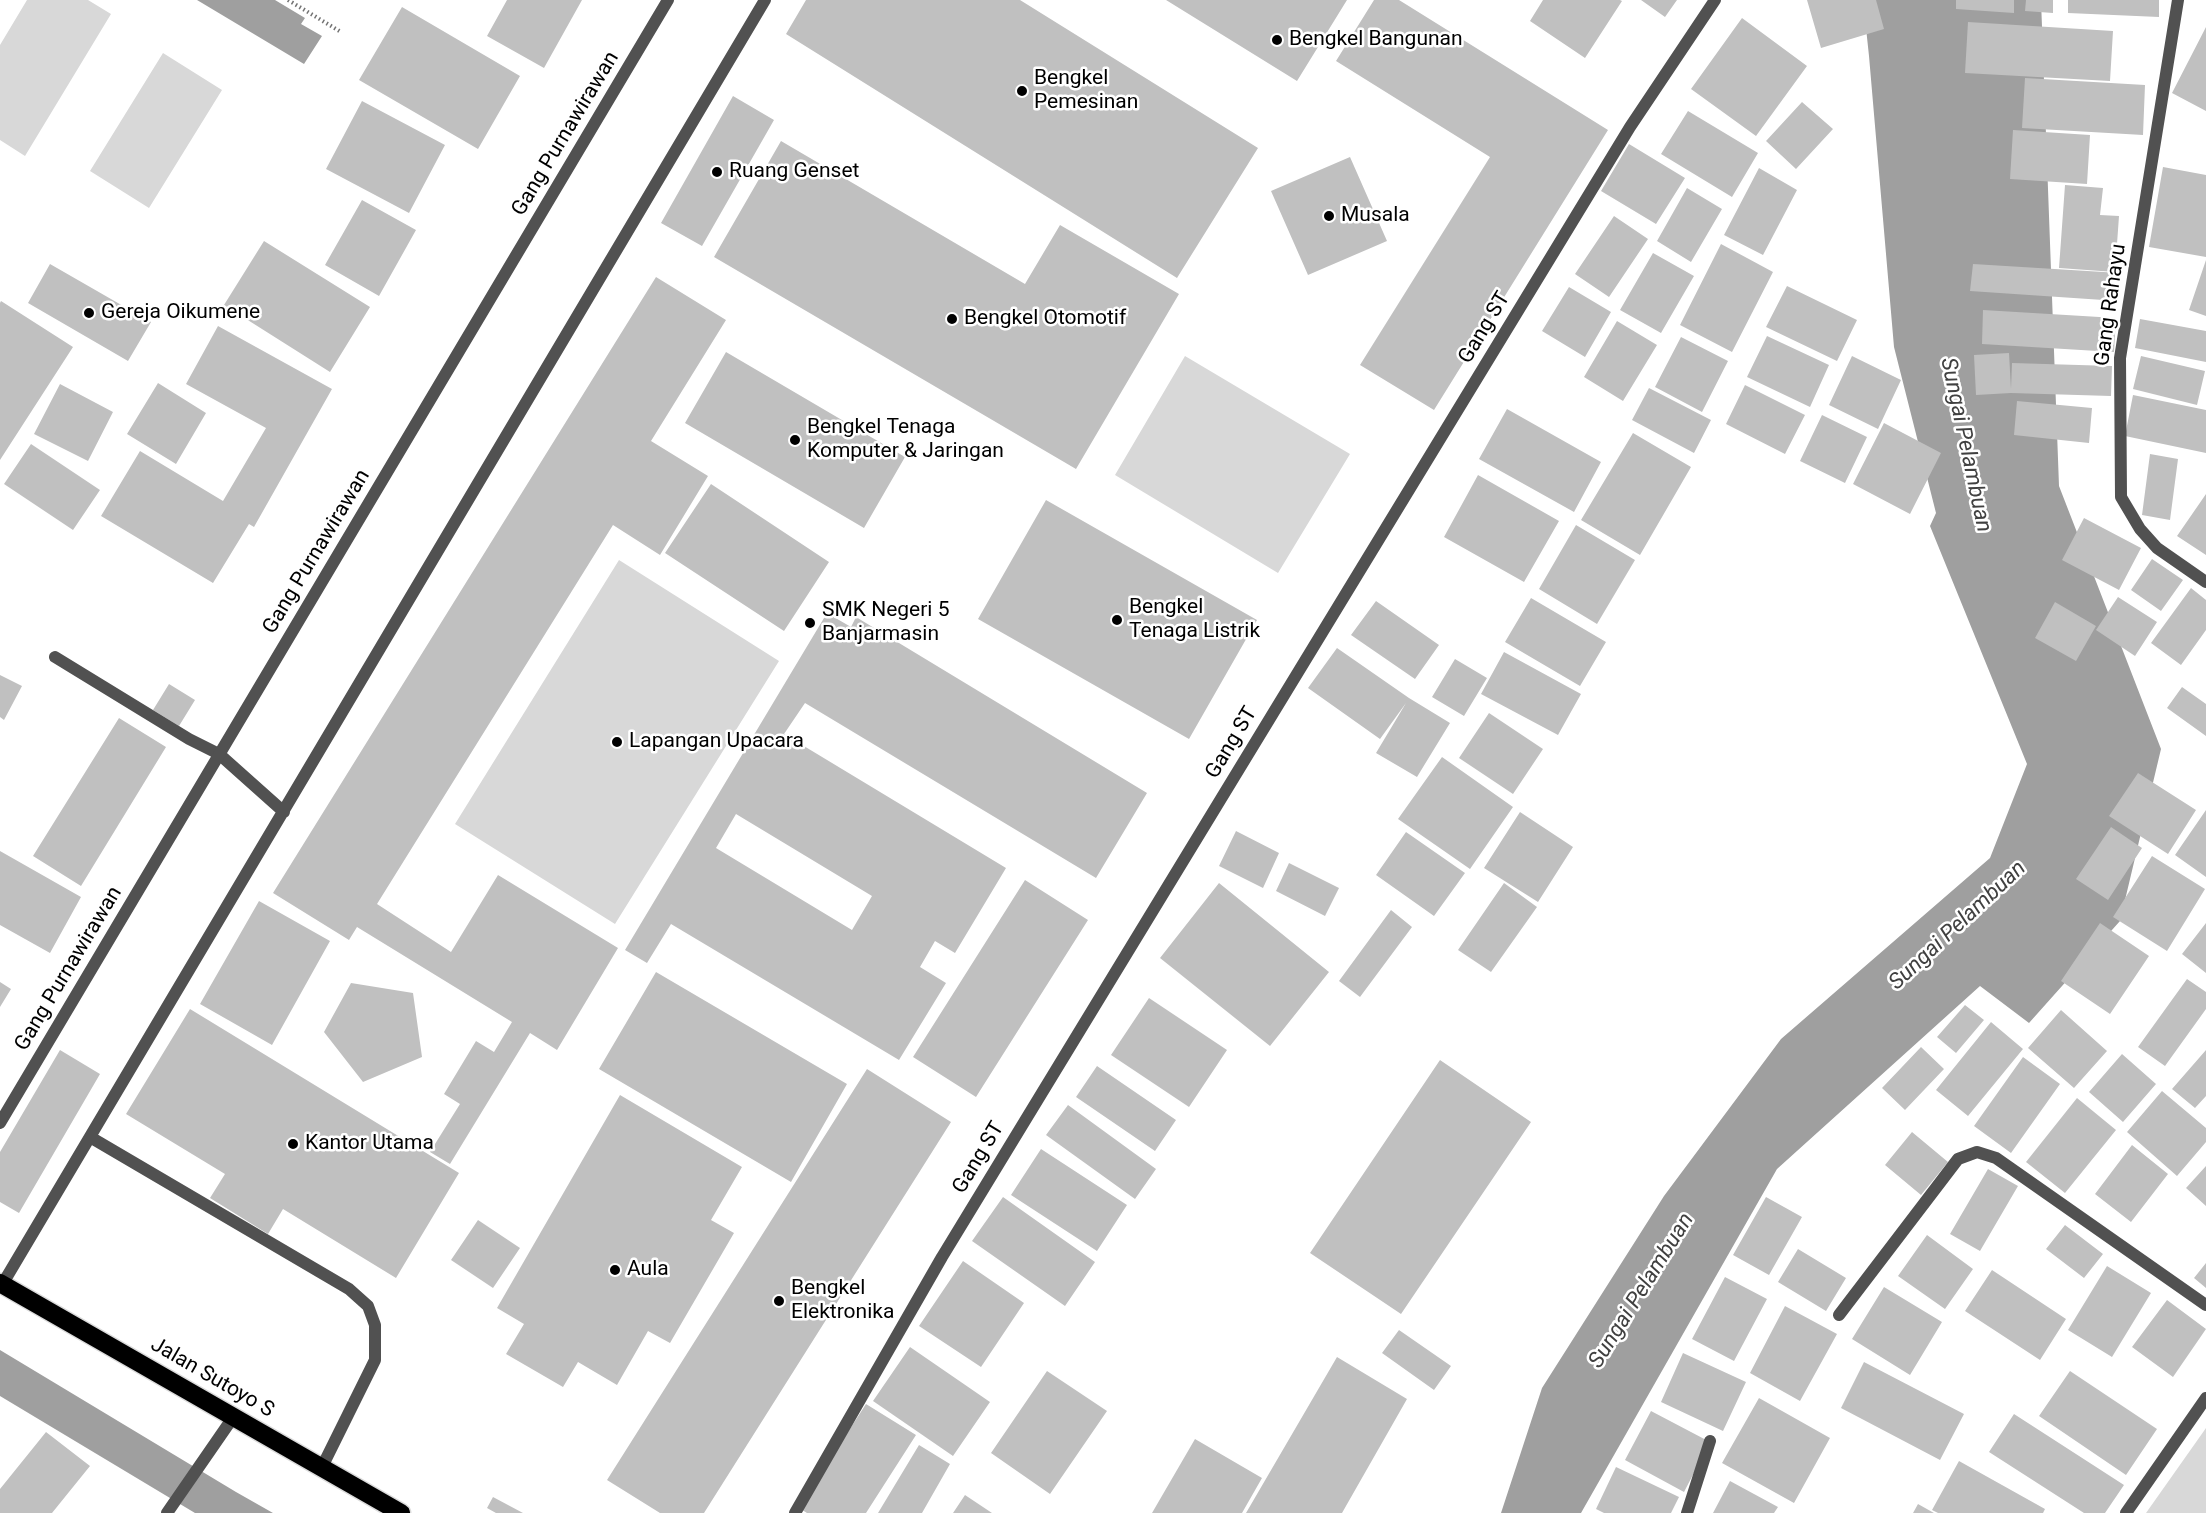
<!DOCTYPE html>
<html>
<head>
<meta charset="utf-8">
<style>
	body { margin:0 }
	canvas { display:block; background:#fff }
</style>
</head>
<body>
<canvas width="2206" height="1513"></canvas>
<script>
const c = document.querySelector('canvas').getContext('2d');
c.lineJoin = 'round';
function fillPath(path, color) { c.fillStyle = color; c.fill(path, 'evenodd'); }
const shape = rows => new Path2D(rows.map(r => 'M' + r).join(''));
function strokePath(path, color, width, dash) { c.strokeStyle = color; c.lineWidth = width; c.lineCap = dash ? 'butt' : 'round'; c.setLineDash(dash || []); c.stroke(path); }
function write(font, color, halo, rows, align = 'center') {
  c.font = font + ' Roboto,sans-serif'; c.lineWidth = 5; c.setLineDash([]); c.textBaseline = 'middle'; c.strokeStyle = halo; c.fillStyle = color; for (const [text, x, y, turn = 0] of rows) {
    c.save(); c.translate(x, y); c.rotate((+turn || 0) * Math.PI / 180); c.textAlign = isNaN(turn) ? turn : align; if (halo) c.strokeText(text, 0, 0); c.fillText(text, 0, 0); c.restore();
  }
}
const green = shape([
	[27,0,88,0,111,14,25,156,0,140,0,45],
	[163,53,222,90,149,208,90,171],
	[1185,356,1350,454,1278,573,1115,475],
	[619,560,779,661,615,924,455,824],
	[2206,1428,2206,1513,2146,1513]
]);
const water = shape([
	[197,0,275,0,305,18,301,24,322,36,304,64],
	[1863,0,2041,0,2059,486,2161,749,2120,921,2029,1023,1980,986,1777,1169,1581,1513,1501,1513,1542,1388,1664,1196,1781,1039,1990,858,2027,764,1930,526,1936,513,1894,347,1869,56],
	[0,1350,236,1492,273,1513,195,1513,0,1396]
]);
const building = shape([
	[507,0,582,0,544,68,487,36],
	[806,0,1020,0,1258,148,1177,278,786,34],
	[1166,0,1347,0,1297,81],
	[1374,0,1399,0,1608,130,1434,410,1360,365,1490,157,1336,61],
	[1543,0,1620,0,1622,1,1585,58,1530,21],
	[1641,0,1677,0,1665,17],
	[1807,0,1876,0,1884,29,1821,48],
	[1956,0,2014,0,2014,13,1956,9],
	[2026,0,2053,0,2053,13,2025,11],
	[2068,0,2159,0,2159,17,2068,13],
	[402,7,520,76,478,149,359,80],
	[1742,18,1807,66,1756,136,1691,89],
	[1968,22,2113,31,2110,81,1965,73],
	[2206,27,2206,111,2172,93],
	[2025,78,2145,85,2143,135,2022,128],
	[733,96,774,120,702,246,661,223],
	[362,101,445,145,409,213,326,169],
	[1802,102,1833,129,1796,169,1766,141],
	[1688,111,1758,153,1732,197,1661,154],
	[2013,130,2090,135,2087,184,2010,179],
	[781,141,1025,284,1060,225,1179,294,1076,469,714,257],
	[1629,144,1685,178,1656,224,1601,191],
	[1350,157,1387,241,1308,275,1271,191],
	[2163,167,2206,175,2206,257,2149,247],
	[1759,168,1797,190,1763,255,1724,235],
	[2065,185,2103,188,2100,215,2119,216,2115,272,2059,268],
	[1687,188,1722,209,1691,262,1657,241],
	[362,200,416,230,379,296,325,265],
	[1614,216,1648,239,1609,297,1575,274],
	[264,241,370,307,330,372,224,305],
	[1721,244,1773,272,1732,352,1680,325],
	[1653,253,1694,276,1661,333,1620,310],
	[2206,260,2206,316,2189,310],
	[50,264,151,322,128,361,28,303],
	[1973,264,2120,273,2118,301,1970,291],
	[656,277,726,320,651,441,708,476,660,555,613,525,377,904,451,952,498,875,618,948,557,1050,530,1033,450,1164,430,1152,460,1104,444,1094,476,1041,494,1052,512,1022,357,927,349,940,273,893],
	[1787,286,1857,320,1837,361,1766,327],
	[1569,287,1611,312,1585,357,1542,331],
	[1,301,73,347,0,460,0,303],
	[1983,310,2116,318,2114,352,1982,344],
	[2140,319,2206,331,2206,362,2135,348],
	[1617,321,1657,345,1623,401,1584,377],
	[218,326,332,389,254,527,249,524,213,583,101,516,140,451,223,501,266,428,186,384],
	[1767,336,1829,365,1810,407,1747,377],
	[1681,337,1728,361,1702,412,1655,387],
	[726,352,905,457,864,528,685,423],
	[2009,353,2011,389,2012,363,2112,366,2111,396,2011,393,1976,395,1974,355],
	[1852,356,1901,380,1878,429,1829,405],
	[2141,356,2205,371,2197,405,2133,389],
	[158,383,206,413,176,464,127,434],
	[60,384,113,412,88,461,34,434],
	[1745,385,1805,415,1785,454,1726,424],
	[1649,388,1711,420,1694,453,1632,420],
	[2133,395,2206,410,2206,453,2125,436],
	[2017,401,2092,408,2089,443,2014,435],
	[1507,409,1601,462,1574,512,1479,459],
	[1822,415,1867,437,1845,483,1800,461],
	[1884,423,1941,453,1910,514,1853,484],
	[1633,433,1691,467,1640,555,1581,520],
	[31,444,100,490,73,530,4,484],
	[2150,454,2178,459,2170,520,2142,515],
	[1478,475,1559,521,1524,582,1444,537],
	[711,484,829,562,784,631,665,553],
	[2206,494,2206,555,2177,536],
	[1046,500,1257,620,1189,739,978,619],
	[2084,518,2141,548,2119,590,2062,560],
	[1576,525,1635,560,1597,624,1539,589],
	[2152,559,2183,580,2161,611,2131,590],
	[2191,588,2206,600,2206,630,2181,665,2151,643],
	[2118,597,2157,622,2135,656,2096,630],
	[1531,598,1606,642,1580,686,1505,642],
	[1376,601,1439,645,1415,679,1351,635],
	[2055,602,2096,626,2076,661,2035,638],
	[827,613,851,627,856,617,1147,793,1096,878,805,703,784,734,1006,868,955,953,935,941,920,967,946,983,899,1060,671,924,647,963,625,950],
	[736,814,872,896,852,930,716,848],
	[1337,648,1409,698,1450,723,1417,777,1376,753,1406,703,1380,739,1308,688],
	[1504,652,1581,694,1558,735,1481,694],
	[1455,659,1487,678,1464,716,1432,697],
	[0,675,22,686,4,720,0,717],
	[169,684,195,700,179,726,153,710],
	[2182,687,2206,704,2206,736,2167,708],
	[1489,713,1543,749,1513,794,1459,758],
	[119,718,166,747,81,886,33,856],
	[1442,757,1513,807,1470,869,1398,819],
	[2138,773,2196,810,2168,854,2109,816],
	[2206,810,2206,877,2175,855],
	[1520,812,1573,847,1538,902,1484,868],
	[2111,827,2142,848,2108,900,2076,879],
	[1236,831,1279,853,1263,888,1219,866],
	[1406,832,1465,873,1434,916,1376,875],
	[0,851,81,897,50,953,0,925],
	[2152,856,2205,889,2167,951,2113,917],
	[1289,863,1339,888,1325,916,1276,891],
	[1025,880,1088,920,976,1097,913,1057],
	[1219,883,1329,972,1270,1046,1160,958],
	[1504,883,1537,907,1491,972,1458,950],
	[259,901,330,941,272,1045,200,1004],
	[1391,910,1412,927,1360,997,1339,981],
	[2100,923,2149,956,2110,1014,2061,981],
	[2206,923,2206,973,2182,954],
	[656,972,847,1084,791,1182,599,1069],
	[2187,979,2206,992,2206,1009,2165,1066,2138,1047],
	[0,982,11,989,0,1007],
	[351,983,413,993,422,1057,363,1082,324,1032],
	[1149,998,1227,1050,1189,1107,1111,1055],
	[1965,1005,1984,1020,1956,1053,1937,1037],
	[190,1009,459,1173,396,1278,283,1209,268,1234,210,1198,225,1174,126,1114],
	[2061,1010,2107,1051,2074,1088,2028,1048],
	[1991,1022,2023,1049,1968,1116,1936,1090],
	[1921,1047,1944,1069,1905,1110,1882,1088],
	[60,1050,100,1074,19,1213,0,1202,0,1152],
	[2206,1050,2206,1096,2195,1108,2172,1089],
	[2122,1054,2156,1084,2123,1122,2089,1092],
	[2023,1057,2060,1084,2011,1153,1974,1126],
	[1440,1060,1531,1122,1401,1314,1310,1253],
	[1097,1066,1176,1120,1155,1151,1076,1097],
	[867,1069,951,1122,704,1513,660,1513,607,1480],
	[2162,1091,2206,1128,2206,1142,2177,1176,2127,1132],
	[620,1095,742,1167,711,1220,734,1233,670,1343,648,1331,617,1385,578,1362,563,1387,506,1354,524,1324,497,1308],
	[2077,1098,2116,1130,2065,1193,2026,1162],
	[1068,1105,1156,1169,1135,1199,1046,1135],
	[1912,1132,1948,1162,1921,1195,1885,1165],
	[2132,1145,2168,1174,2131,1222,2095,1194],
	[1041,1149,1127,1205,1097,1251,1011,1195],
	[2206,1166,2206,1206,2186,1188],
	[1988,1169,2018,1186,1980,1251,1950,1234],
	[1003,1197,1095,1262,1065,1306,972,1241],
	[1766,1197,1802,1217,1769,1275,1733,1255],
	[478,1220,520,1248,493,1288,451,1260],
	[2065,1225,2103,1254,2084,1278,2046,1249],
	[1927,1235,1973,1269,1945,1309,1898,1276],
	[1798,1249,1846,1278,1826,1311,1778,1282],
	[963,1261,1024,1303,981,1367,919,1326],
	[2206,1263,2206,1288,2194,1278],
	[2107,1266,2151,1293,2112,1357,2068,1330],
	[1992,1270,2066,1319,2040,1360,1965,1311],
	[1725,1277,1767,1299,1734,1361,1692,1339],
	[1884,1287,1942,1322,1910,1375,1852,1339],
	[2167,1300,2206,1329,2173,1377,2132,1347],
	[1785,1306,1837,1334,1800,1401,1750,1373],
	[1399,1330,1451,1366,1434,1390,1382,1353],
	[910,1347,990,1402,953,1456,873,1401],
	[1683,1353,1746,1382,1723,1431,1661,1402],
	[1337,1357,1407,1399,1342,1513,1246,1513],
	[1864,1362,1964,1414,1940,1460,1841,1408],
	[1047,1371,1107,1411,1050,1494,991,1453],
	[2070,1371,2157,1429,2126,1475,2039,1416],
	[1759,1398,1830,1438,1794,1503,1722,1463],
	[866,1404,916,1435,866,1513,807,1513,799,1508],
	[1651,1411,1710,1442,1684,1492,1625,1460],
	[2014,1414,2124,1485,2105,1513,2084,1513,1989,1452],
	[46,1432,90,1466,52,1513,0,1513,0,1489],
	[1195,1439,1262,1478,1242,1513,1152,1513],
	[919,1445,950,1464,922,1513,878,1513],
	[1959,1461,2045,1509,2043,1513,1938,1513,1932,1510],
	[1616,1467,1679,1497,1671,1513,1604,1513,1596,1509],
	[1730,1481,1778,1507,1774,1513,1713,1513],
	[965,1495,992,1513,953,1513],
	[493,1497,523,1513,496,1513,487,1508],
	[1918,1504,1934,1513,1913,1513]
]);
const path = shape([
	[288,0,341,32]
]);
const lane = shape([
	[55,657,189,739,219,754,284,812],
	[90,1137,349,1289,368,1306,375,1325,375,1360,322,1467],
	[2,1285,765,0]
]);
const street = shape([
	[2178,0,2120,358,2121,497,2140,529,2157,548,2206,582],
	[0,1123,668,0],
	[1839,1315,1958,1159,1977,1152,1996,1158,2206,1305],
	[167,1513,234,1416],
	[795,1513,942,1257,1630,127,1715,0],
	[1687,1513,1710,1441],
	[2126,1513,2206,1398]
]);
const highway = shape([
	[0,1283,401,1513]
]);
const markers = [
	[1277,40,6,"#000"],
	[1022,91,6,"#000"],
	[717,172,6,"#000"],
	[1329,216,6,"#000"],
	[89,313,6,"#000"],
	[952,319,6,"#000"],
	[795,440,6,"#000"],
	[1117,620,6,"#000"],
	[810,623,6,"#000"],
	[617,742,6,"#000"],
	[293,1144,6,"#000"],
	[615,1270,6,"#000"],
	[779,1301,6,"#000"]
];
const poiNames = [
	["Bengkel Bangunan",1289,40],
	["Bengkel",1034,79],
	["Pemesinan",1034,103],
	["Ruang Genset",729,172],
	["Musala",1341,216],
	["Gereja Oikumene",101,313],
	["Bengkel Otomotif",964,319],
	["Bengkel Tenaga",807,428],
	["Komputer & Jaringan",807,452],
	["Bengkel",1129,608],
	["Tenaga Listrik",1129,632],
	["SMK Negeri 5",822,611],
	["Banjarmasin",822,635],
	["Lapangan Upacara",629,742],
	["Kantor Utama",305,1144],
	["Aula",627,1270],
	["Bengkel",791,1289],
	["Elektronika",791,1313]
];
const streetNames = [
	["Gang Purnawirawan",566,134,-59],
	["Gang Rahayu",2111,305,-82],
	["Gang ST",1485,328,-59],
	["Gang Purnawirawan",317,552,-59],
	["Gang ST",1232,743,-59],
	["Gang Purnawirawan",69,969,-59],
	["Gang ST",979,1158,-59],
	["Jalan Sutoyo S",212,1378,30]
];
const waterNames = [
	["Sungai Pelambuan",1965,445,78],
	["Sungai Pelambuan",1958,926,-43],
	["Sungai Pelambuan",1642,1291,-58]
];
fillPath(green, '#d8d8d8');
fillPath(water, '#9f9f9f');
fillPath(building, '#c0c0c0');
strokePath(highway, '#dbdbdb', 21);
strokePath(path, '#737373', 4, [1.5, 3]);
strokePath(lane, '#515151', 12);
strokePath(street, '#515151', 12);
strokePath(highway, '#000', 18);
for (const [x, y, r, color] of markers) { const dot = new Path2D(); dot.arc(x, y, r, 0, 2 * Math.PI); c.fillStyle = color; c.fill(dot); strokePath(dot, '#fff', 2); }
write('21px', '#000', '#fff', poiNames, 'left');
write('21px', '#000', '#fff', streetNames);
write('italic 22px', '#404040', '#fff', waterNames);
</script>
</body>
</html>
